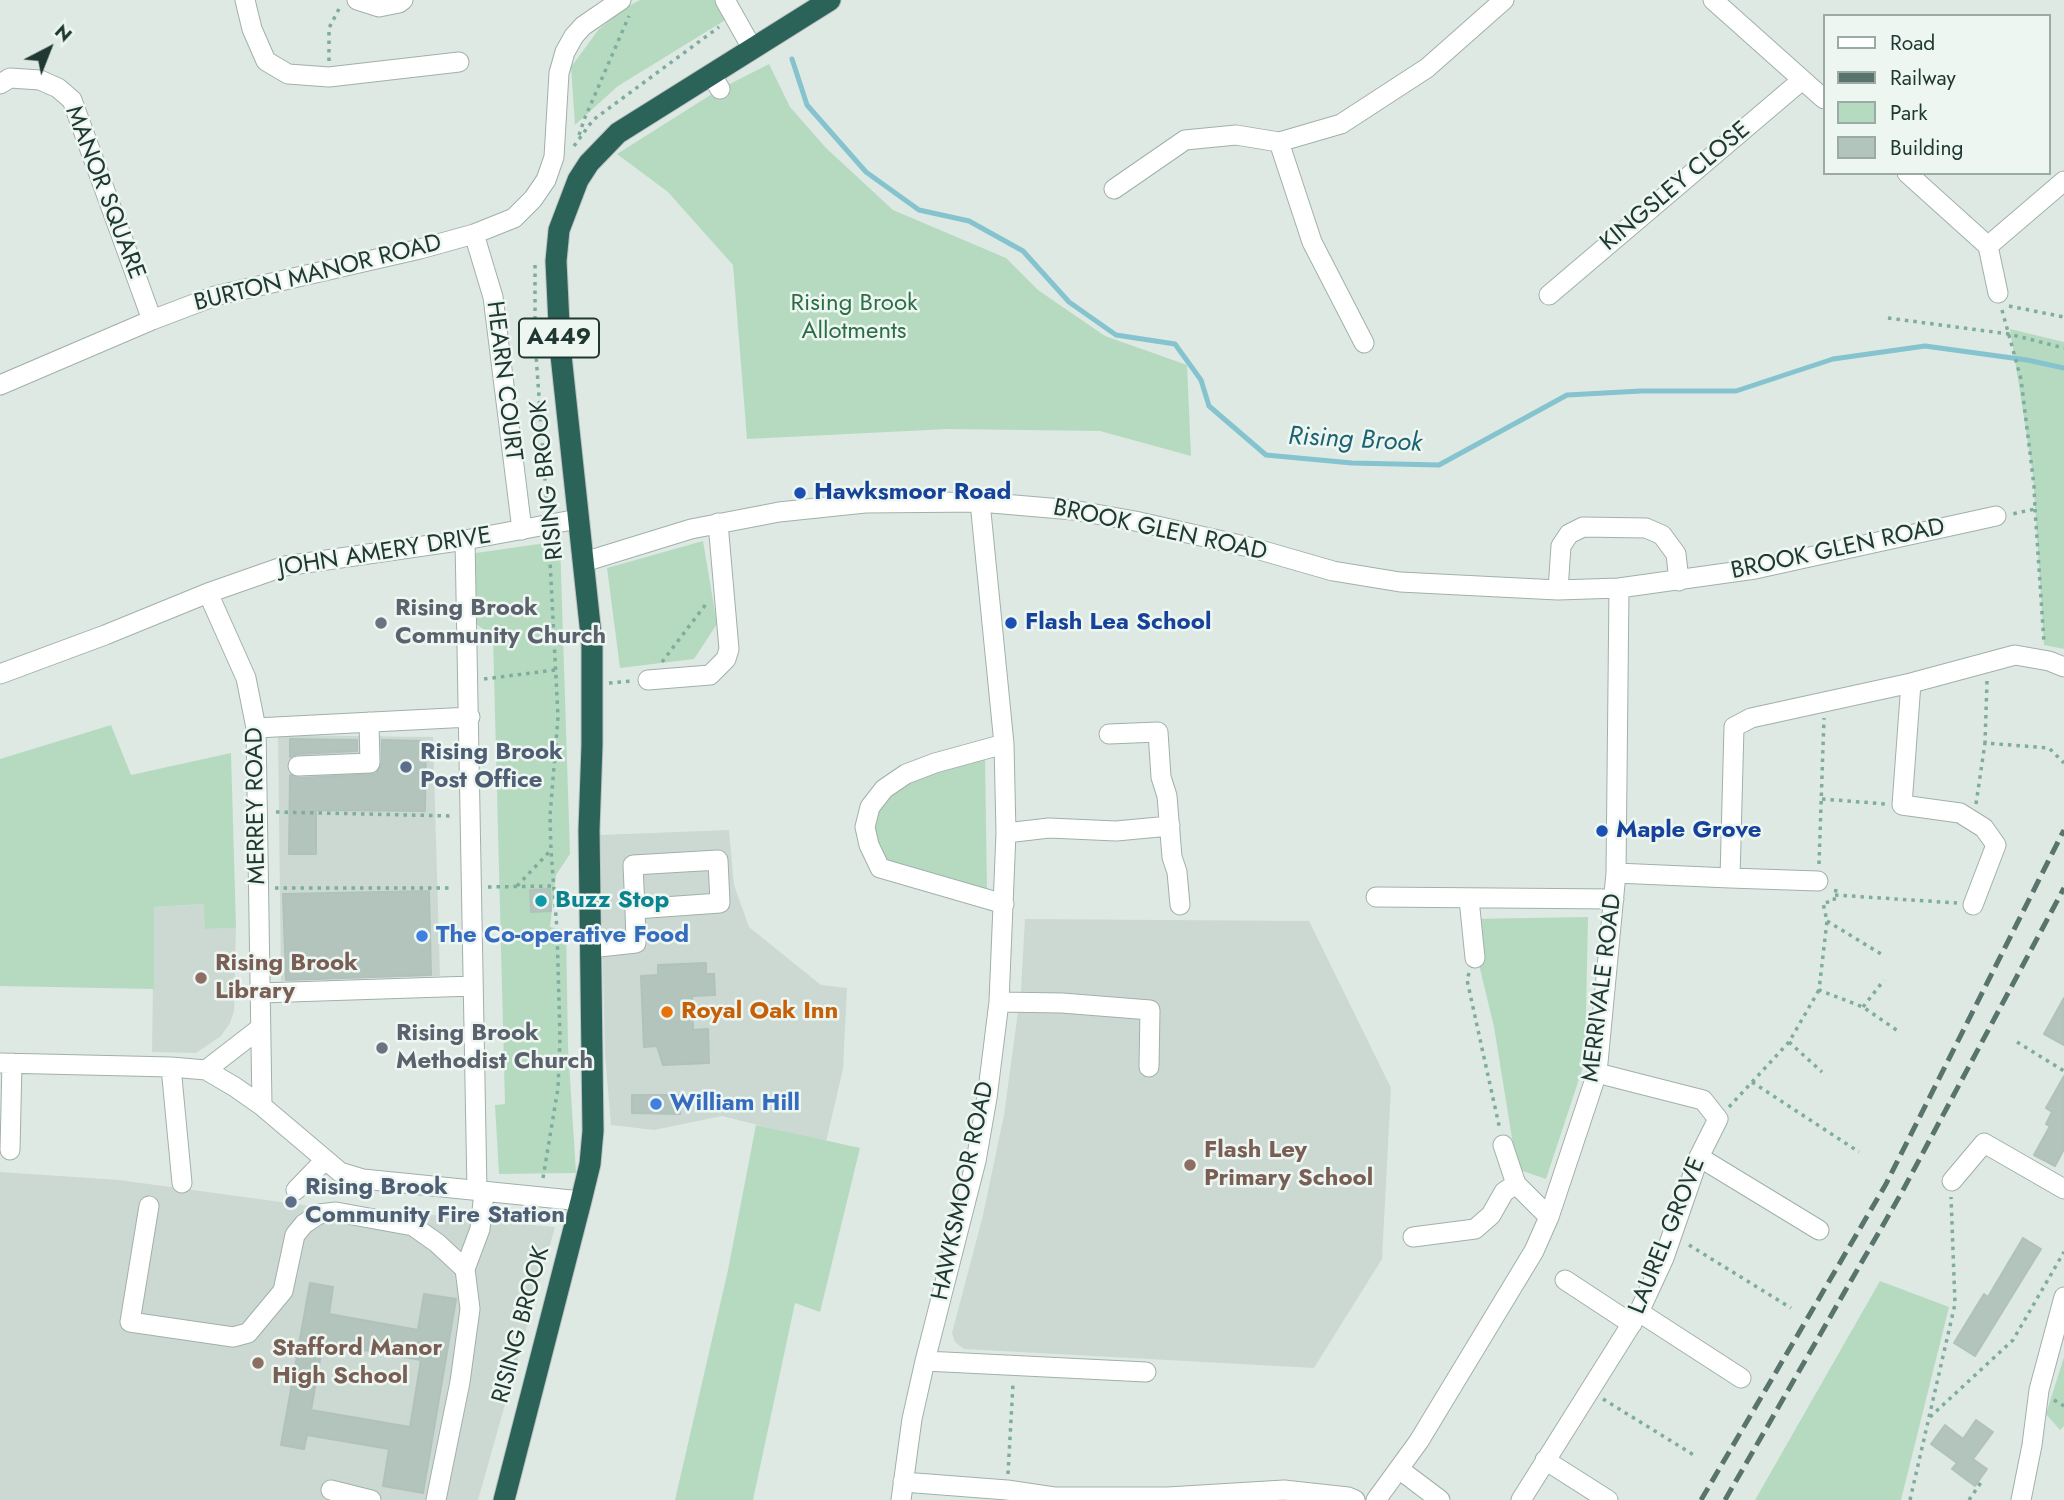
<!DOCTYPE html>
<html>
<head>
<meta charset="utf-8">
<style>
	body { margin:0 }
	#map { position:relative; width:2064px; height:1500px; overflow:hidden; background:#dee9e4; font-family:Jost,sans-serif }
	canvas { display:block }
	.legend { position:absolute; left:1823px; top:14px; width:228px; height:161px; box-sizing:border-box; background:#eef6f2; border:2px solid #9caaa5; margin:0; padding:9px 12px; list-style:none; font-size:21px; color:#203832 }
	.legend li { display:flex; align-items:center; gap:14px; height:35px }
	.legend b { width:35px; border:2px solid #9caaa5 }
	.north { position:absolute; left:14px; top:14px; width:70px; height:70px; -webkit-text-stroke:5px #eef6f2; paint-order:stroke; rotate:42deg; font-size:19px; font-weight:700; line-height:28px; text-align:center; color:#203832 }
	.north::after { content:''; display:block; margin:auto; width:24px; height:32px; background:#203832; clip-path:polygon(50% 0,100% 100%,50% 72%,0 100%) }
</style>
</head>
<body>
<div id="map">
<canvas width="2064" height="1500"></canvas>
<ul class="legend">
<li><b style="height:9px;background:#fff"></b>Road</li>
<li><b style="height:9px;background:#59746d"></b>Railway</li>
<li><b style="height:19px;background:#b6dac0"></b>Park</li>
<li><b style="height:19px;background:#b3c4bd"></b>Building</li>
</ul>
<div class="north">N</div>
</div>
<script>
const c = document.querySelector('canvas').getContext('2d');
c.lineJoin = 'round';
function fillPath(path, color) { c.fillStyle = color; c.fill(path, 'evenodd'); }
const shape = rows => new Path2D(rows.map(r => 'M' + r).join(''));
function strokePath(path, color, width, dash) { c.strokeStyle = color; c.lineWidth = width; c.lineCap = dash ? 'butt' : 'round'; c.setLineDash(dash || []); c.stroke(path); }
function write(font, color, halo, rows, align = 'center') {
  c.font = font + ' Jost,sans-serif'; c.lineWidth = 5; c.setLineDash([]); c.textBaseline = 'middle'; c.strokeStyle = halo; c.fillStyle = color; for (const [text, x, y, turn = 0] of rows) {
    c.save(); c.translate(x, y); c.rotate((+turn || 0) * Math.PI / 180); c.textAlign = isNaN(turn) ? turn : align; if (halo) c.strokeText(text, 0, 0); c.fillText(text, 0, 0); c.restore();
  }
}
const built = shape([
	[278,735,433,737,440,976,281,981],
	[729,830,734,885,749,927,821,985,847,988,843,1069,826,1142,722,1116,654,1130,611,1125,605,1054,600,835],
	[205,904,205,929,236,928,234,1011,230,1023,221,1036,196,1053,152,1052,154,907],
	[1025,919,1309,921,1391,1088,1382,1259,1314,1368,964,1349,955,1342,952,1333,983,1215,1004,1115,1021,990],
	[0,1172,119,1180,325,1208,402,1212,555,1227,478,1500,0,1500]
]);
const green = shape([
	[640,0,716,0,727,19,618,86,575,125,571,67,599,29,625,8],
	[769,64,790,107,826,148,893,210,1006,258,1038,290,1105,336,1187,365,1191,456,1100,431,948,429,747,439,733,265,668,192,617,154,720,89],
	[2010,329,2064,342,2064,649,2044,645,2033,475],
	[560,541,570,854,556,875,550,927,566,930,568,1047,576,1173,499,1174,495,1105,505,1104,493,636,476,624,472,560,476,553],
	[703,541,717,624,694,659,620,668,607,568],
	[111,725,131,775,231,753,236,928,205,929,204,904,154,907,154,989,0,986,0,759],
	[985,757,987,891,904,873,878,855,869,828,878,802,906,779],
	[1588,917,1585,1061,1546,1179,1517,1169,1494,1027,1468,919],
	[756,1125,860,1148,820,1312,795,1303,753,1500,675,1500,728,1270],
	[1880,1281,1949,1307,1901,1500,1755,1500],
	[2064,1357,2064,1426,2060,1430,2046,1414]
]);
const stream = shape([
	[792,59,807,105,866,172,919,210,969,221,1023,251,1069,302,1116,335,1175,344,1201,380,1209,406,1266,455,1352,463,1439,465,1567,395,1641,391,1736,391,1833,359,1925,346,2027,360,2064,368]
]);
const building = shape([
	[290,739,357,740,357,751,297,754,290,757,290,739],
	[382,740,426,741,425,811,316,810,316,854,289,854,290,775,299,778,376,774,382,763,382,740],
	[550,889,551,911,531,912,530,890,550,889],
	[429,891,431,975,286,980,283,894,429,891],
	[706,963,706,974,714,974,715,995,692,996,693,1030,708,1029,709,1063,663,1065,657,1046,644,1047,641,976,658,975,658,965,706,963],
	[2064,998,2064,1045,2044,1034,2064,998],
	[2064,1076,2064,1149,2055,1166,2034,1155,2050,1126,2046,1124,2052,1112,2046,1108,2064,1076],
	[632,1095,680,1095,680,1114,632,1113,632,1095],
	[2023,1238,2041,1249,1975,1356,1954,1343,1984,1294,1988,1297,2023,1238],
	[310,1283,333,1287,329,1314,418,1330,424,1294,456,1299,423,1493,383,1486,389,1449,307,1435,304,1449,281,1445,310,1283],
	[323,1343,421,1360,410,1427,311,1410,323,1343],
	[1976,1420,1993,1432,1973,1459,1987,1469,1975,1486,1952,1469,1957,1463,1931,1444,1945,1425,1963,1439,1976,1420]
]);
const path = shape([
	[329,61,329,28,341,5],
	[579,135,584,120,629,16],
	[574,146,593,120,719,27],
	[535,265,535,341,547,508],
	[2009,306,2064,317],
	[2002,310,2021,379,2034,486,2035,509,2012,514],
	[1888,318,2009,334,2064,348],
	[2035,509,2044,643],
	[662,662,706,604],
	[484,679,555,670],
	[1987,681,1985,743,2049,748,2064,763],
	[609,683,632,681],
	[1822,799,1886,804],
	[1976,804,1985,743],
	[276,812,453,816],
	[1819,864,1824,718],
	[517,886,551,850],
	[488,887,552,886],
	[275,888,453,888],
	[1836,889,1834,901,1823,903,1827,921,1819,990,1863,1007,1898,1031],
	[1835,895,1957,903],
	[1827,921,1881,954],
	[1469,973,1467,980,1500,1130],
	[1863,1007,1884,980],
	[1789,1042,1822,1072],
	[2017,1042,2064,1071],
	[1752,1082,1859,1152],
	[1729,1107,1789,1042,1819,990],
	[543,1178,558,1088,560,1038,557,930,551,850,550,816,558,717,549,541],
	[1689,1245,1791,1308],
	[1603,1399,1697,1457],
	[2054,1400,2064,1406],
	[1930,1417,2013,1340,2064,1252],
	[1008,1474,1013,1384],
	[1910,1500,1955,1304,1951,1197],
	[1969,1500,1982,1481]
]);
const minor = shape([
	[245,0,252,29,266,61,288,74,329,77,459,62],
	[357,0,379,7,399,3,403,0],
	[725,0,752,48],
	[1713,0,1824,99],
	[711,74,720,89],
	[0,84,10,78,40,80,58,88,72,100,152,320],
	[1279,142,1312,242,1364,343],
	[1907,173,1988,246,1998,293],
	[1114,189,1185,140,1236,135,1279,142,1341,124,1427,68,1504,0],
	[474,234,493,297,522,530],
	[1988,246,2064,181],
	[1549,295,1802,80],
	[0,385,152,320,215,296,420,249,474,234,514,218,533,199,546,180,554,157,559,73,565,52,574,36,583,26,621,0],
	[465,540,477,1191],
	[584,562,691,529,779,512,865,503,980,502,1073,510,1135,521,1253,548,1333,571,1400,582,1558,590,1619,588,1755,569,1996,516],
	[1558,590,1561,546,1569,534,1583,527,1646,528,1662,535,1676,554,1679,581],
	[208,593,246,678,256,728,262,1106],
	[0,674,105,635,208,593,285,566,465,540,578,519],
	[648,680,710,675,726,659,729,649,718,523],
	[1911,683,1902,805,1960,813,1984,828,1996,845,1973,905],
	[256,728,470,717],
	[1109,734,1158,732,1161,777,1167,796,1172,857,1177,872,1180,905],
	[1004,744,935,763,906,774,884,789,870,807,865,827,869,845,880,868,1004,904],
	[298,766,370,763,369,722],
	[1006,833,1049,828,1116,831,1170,826],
	[1616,873,1730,878,1734,727,1751,718,1911,683,2015,655,2049,661,2064,667],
	[1730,878,1818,881],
	[1376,897,1614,899],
	[1469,899,1475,958],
	[590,948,636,943,635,909,633,865,718,860,720,903,635,909],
	[260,993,473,986],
	[999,1002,1062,1003,1150,1010,1149,1067],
	[0,1063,171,1067,206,1070,235,1087,262,1106,340,1172,363,1179,581,1201],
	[171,1067,182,1183],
	[206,1070,259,1029],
	[1503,1145,1516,1184,1549,1217],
	[10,1150,12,1063],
	[1699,1157,1819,1230],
	[1952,1181,1984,1143,2064,1189],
	[296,1190,324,1161],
	[149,1206,130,1322,233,1337,248,1333,283,1291,295,1235,304,1224,319,1214,336,1212,413,1226,437,1243,465,1269],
	[1413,1237,1475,1229,1491,1215,1504,1192,1516,1184],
	[1565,1280,1632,1324],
	[1639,1312,1741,1378],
	[925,1361,1146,1372],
	[1545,1460,1608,1500],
	[1399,1469,1440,1500],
	[903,1482,1007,1490,1054,1497,1168,1497,1284,1490,1348,1497,1355,1500],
	[331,1490,371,1500],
	[436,1500,460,1382,470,1309,465,1269,480,1229,484,1192],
	[901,1500,912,1419,925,1361,976,1161,987,1098,999,1002,1006,833,1004,744,980,502],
	[1376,1500,1419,1441,1534,1251,1549,1217,1597,1073,1616,873,1619,588],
	[1521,1500,1639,1312,1664,1258,1699,1157,1718,1119,1703,1100,1597,1073],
	[2021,1500,2032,1445,2039,1390,2064,1297]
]);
const highway = shape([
	[504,1500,581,1201,590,1164,593,1131,589,830,592,745,592,644,560,346,556,261,559,230,578,180,589,163,618,133,830,0]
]);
const rail = shape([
	[1701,1500,1886,1184,2064,830],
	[1725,1500,1902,1192,2064,888]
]);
const markers = [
	[800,493,7,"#1a4fb4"],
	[381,623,7,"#6b7280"],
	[1011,623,7,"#1a4fb4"],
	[406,767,7,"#5c6f8a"],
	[1602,831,7,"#1a4fb4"],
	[541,901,7,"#0f9aa8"],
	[422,936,7,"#3f7fe0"],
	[201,978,7,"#8d6e63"],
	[667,1012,7,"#e8710a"],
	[382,1048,7,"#6b7280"],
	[656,1104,7,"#3f7fe0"],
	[1190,1165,7,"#8d6e63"],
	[291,1202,7,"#5c6f8a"],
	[258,1363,7,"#8d6e63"]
];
const shields = [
	[559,338,80]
];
const shieldNames = [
	["A449",559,338]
];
const streetNames = [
	["KINGSLEY CLOSE",1676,187,-40],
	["MANOR SQUARE",104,193,69],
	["BURTON MANOR ROAD",318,274,-14],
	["HEARN COURT",503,381,83],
	["RISING BROOK",548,480,-96],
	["BROOK GLEN ROAD",1160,531,12],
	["BROOK GLEN ROAD",1838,550,-12],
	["JOHN AMERY DRIVE",385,553,-9],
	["MERREY ROAD",257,806,-91],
	["MERRIVALE ROAD",1603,988,-83],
	["HAWKSMOOR ROAD",964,1191,-78],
	["LAUREL GROVE",1668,1236,-68],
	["RISING BROOK",522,1325,-75]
];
const parkNames = [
	["Rising Brook",854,304],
	["Allotments",854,332]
];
const transitNames = [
	["Hawksmoor Road",814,493],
	["Flash Lea School",1025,623],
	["Maple Grove",1616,831]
];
const worshipNames = [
	["Rising Brook",395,609],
	["Community Church",395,637],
	["Rising Brook",396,1034],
	["Methodist Church",396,1062]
];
const serviceNames = [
	["Rising Brook",420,753],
	["Post Office",420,781],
	["Rising Brook",305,1188],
	["Community Fire Station",305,1216]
];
const cultureNames = [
	["Buzz Stop",555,901]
];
const shopNames = [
	["The Co-operative Food",436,936],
	["William Hill",670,1104]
];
const educationNames = [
	["Rising Brook",215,964],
	["Library",215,992],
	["Flash Ley",1204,1151],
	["Primary School",1204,1179],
	["Stafford Manor",272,1349],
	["High School",272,1377]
];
const foodNames = [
	["Royal Oak Inn",681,1012]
];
const waterNames = [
	["Rising Brook",1355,441,3]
];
fillPath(built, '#ccd9d3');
fillPath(green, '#b6dac0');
strokePath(stream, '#85c3ce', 5);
fillPath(building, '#b3c4bd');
strokePath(building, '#b0c2bb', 2);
strokePath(minor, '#a1b0ab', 21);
strokePath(highway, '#bcc3c2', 23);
strokePath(path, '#7eac9e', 3.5, [3.5, 5]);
strokePath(minor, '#fff', 19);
strokePath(highway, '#2c6358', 21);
strokePath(rail, '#59746d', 5, [14, 7]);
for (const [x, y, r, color] of markers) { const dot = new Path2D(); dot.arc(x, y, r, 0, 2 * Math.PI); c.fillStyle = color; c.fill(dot); strokePath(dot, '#eef6f2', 2.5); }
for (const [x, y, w] of shields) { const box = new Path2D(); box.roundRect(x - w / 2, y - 19.5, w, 39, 5); c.fillStyle = '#eef6f2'; c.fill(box); strokePath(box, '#203832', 2); }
write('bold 23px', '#203832', null, shieldNames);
write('24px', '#203832', '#eef6f2', streetNames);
write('24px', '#2b6e45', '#eef6f2', parkNames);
write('bold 24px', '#164399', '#eef6f2', transitNames, 'left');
write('bold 24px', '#5b616d', '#eef6f2', worshipNames, 'left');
write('bold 24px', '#4e5e75', '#eef6f2', serviceNames, 'left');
write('bold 24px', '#0d838f', '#eef6f2', cultureNames, 'left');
write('bold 24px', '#366cbe', '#eef6f2', shopNames, 'left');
write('bold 24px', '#785e54', '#eef6f2', educationNames, 'left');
write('bold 24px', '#c56008', '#eef6f2', foodNames, 'left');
write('italic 26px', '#1c6372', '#eef6f2', waterNames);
</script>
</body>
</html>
